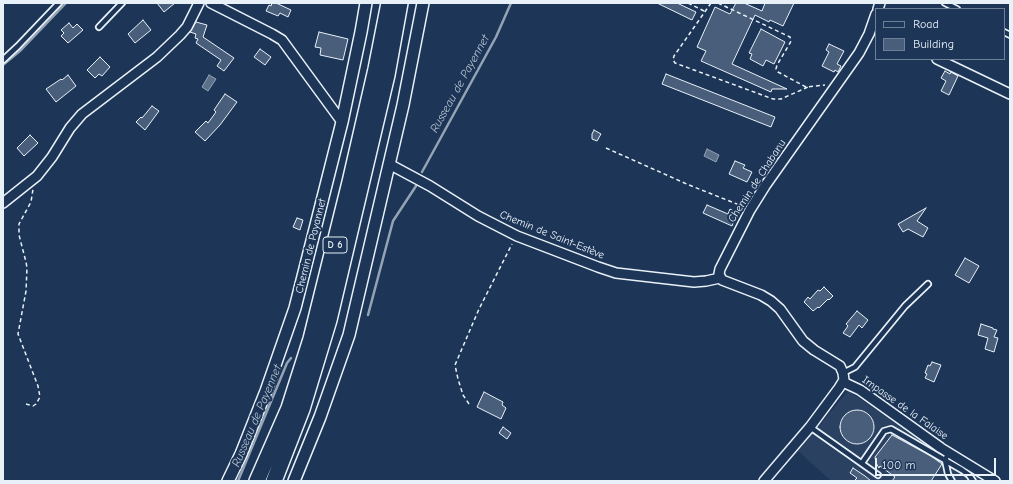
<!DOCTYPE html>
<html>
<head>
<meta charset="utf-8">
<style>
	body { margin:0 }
	#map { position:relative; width:1013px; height:484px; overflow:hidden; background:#1d3557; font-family:"Comic Neue",sans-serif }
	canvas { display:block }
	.frame { position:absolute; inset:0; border:4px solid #e8f1f8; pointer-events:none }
	.legend { position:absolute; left:875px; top:8px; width:130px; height:52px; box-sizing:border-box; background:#1d3557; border:1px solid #6e8097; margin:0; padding:5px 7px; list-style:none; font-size:12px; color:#e8f1f8 }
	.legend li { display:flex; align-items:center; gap:8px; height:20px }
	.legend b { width:20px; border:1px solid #6e8097 }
	.scale { position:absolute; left:875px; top:458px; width:121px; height:18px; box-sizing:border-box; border:2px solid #e8f1f8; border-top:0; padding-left:5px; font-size:12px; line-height:14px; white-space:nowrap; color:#e8f1f8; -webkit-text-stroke:3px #1d3557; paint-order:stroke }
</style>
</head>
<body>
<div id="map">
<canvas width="1013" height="484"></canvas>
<div class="frame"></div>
<ul class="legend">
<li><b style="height:5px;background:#1d3557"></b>Road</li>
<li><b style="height:11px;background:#495e7a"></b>Building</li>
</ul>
<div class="scale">100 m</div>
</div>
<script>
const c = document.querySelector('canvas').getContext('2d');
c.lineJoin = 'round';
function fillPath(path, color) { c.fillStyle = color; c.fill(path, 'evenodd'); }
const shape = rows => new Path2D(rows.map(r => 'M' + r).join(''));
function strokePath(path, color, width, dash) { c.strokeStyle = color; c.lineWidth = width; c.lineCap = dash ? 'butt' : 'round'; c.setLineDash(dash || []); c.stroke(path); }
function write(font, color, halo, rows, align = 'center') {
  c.font = font + ' "Comic Neue",sans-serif'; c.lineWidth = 4; c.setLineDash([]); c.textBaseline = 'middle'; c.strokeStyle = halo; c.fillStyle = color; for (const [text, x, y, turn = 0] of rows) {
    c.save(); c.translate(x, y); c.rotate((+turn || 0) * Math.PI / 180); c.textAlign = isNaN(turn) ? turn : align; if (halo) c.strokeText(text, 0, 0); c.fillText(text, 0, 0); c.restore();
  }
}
const built = shape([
	[848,391,954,461,984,481,831,481,798,451]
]);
const water = shape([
	[209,75,216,79,208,91,202,87,209,75],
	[707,149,719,155,716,162,704,156,707,149]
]);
const stream = shape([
	[3,65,21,50,66,3],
	[422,172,496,37,511,3],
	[368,315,393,221,416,186],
	[238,481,287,363,291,358]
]);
const building = shape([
	[157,3,175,3,164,12,157,3],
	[272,3,276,3,291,10,288,17,280,13,278,16,266,11,269,5,271,6,272,3],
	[657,3,677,3,696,12,692,20,657,3],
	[736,3,744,3,762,11,765,3,794,3,783,26,770,20,769,22,755,15,732,64,787,89,772,89,771,92,701,61,706,51,697,47,715,7,730,14,736,3],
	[143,20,151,30,135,43,128,34,143,20],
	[196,22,207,25,203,37,234,58,224,71,217,66,221,60,196,43,198,39,195,38,196,34,190,32,196,22],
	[69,23,73,28,77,24,83,30,68,43,61,36,64,33,61,30,69,23],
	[761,29,785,42,774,64,766,60,763,66,750,59,752,54,749,53,761,29],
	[319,32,348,39,343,60,320,55,321,48,315,47,319,32],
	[829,44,844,51,837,64,841,66,838,72,835,70,834,72,822,66,829,52,826,50,829,44],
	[260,49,271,57,265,65,254,57,260,49],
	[100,57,110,67,102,76,99,74,95,78,87,70,100,57],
	[945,71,950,74,951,72,958,76,949,95,941,91,946,81,941,78,945,71],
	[666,74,775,117,771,127,662,84,666,74],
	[68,75,76,86,56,102,46,89,61,79,62,80,68,75],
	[225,94,237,102,220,125,205,141,195,132,206,121,208,123,216,112,214,110,225,94],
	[152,106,159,111,145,130,136,122,141,117,142,118,152,106],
	[594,130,601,134,597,141,592,139,592,134,594,130],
	[30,135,38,143,24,156,17,148,30,135],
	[735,161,745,165,743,168,752,172,747,182,729,174,735,161],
	[707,205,728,214,730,209,737,213,732,226,703,213,707,205],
	[926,208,917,221,928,228,923,237,908,229,903,232,898,224,926,208],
	[297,218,303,220,300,230,293,227,297,218],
	[965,258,979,266,969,283,955,275,965,258],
	[824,287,833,296,829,300,828,299,819,308,818,307,813,311,804,302,808,297,810,299,818,290,820,291,824,287],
	[857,311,868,320,862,328,859,325,850,337,843,333,848,326,846,324,857,311],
	[981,324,993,328,993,329,997,330,994,337,998,338,994,352,985,349,988,338,978,335,981,324],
	[932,362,941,365,934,382,925,378,927,374,925,373,928,365,930,366,932,362],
	[484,392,503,402,502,405,506,408,501,419,477,407,484,392],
	'840 427a17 17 0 1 1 34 0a17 17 0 1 1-34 0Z',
	[503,427,511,433,507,439,499,433,503,427],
	[892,435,931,456,942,464,931,481,892,481,895,477,880,466,879,468,876,463,875,457,892,435],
	[853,468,865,476,871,481,854,481,857,478,850,473,853,468]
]);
const path = shape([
	[688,3,704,11],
	[711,3,674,56,673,60,675,63,773,99,781,99,808,87],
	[718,3,790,37,791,41,790,43,777,65,776,69,778,72,806,87,825,85],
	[606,148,689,185,742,206],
	[26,404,33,406,36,404,40,397,38,386,18,334,26,291,27,268,26,262,19,235,19,224,31,202,33,189],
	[469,404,463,395,458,379,455,365,479,309,512,244]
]);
const service = shape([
	[945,3,957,9],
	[99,27,122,3],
	[1004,32,1010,35],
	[3,60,18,46,59,3],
	[843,373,855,367,905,306,928,284],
	[810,427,878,475],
	[949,452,945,460,948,474,952,481],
	[862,463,884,431,891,429,962,470,969,475,973,481]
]);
const minor = shape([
	[211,3,272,34,282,40,342,122],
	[878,9,880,3],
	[937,59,1010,94],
	[389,164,430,186,478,216,517,236,598,267,616,273,694,282,706,281,720,278],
	[3,203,37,176,52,157,70,128,82,114,157,57,180,35,187,27,199,3],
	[843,382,860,390,941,448,995,481],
	[764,481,810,427,839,388,844,380,843,373,840,366,814,350,803,341,780,309,771,301,761,295,722,280,719,274,720,269,750,210,765,186,859,53,869,34,876,14]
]);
const tertiary = shape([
	[228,481,241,454,266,391,295,308,342,122,361,32,366,3],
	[294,481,320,417,349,335,403,105,423,3]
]);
const trunk = shape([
	[257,481,289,408,311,339,350,182,376,69,389,3],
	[274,481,302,409,329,320,387,75,400,3]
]);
const shields = [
	[335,245,24]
];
const shieldNames = [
	["D 6",335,245]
];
const streetNames = [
	["Chemin de Chabanu",757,181,-57],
	["Chemin de Saint-Estève",552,235,22],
	["Chemin de Payannet",311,246,-76],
	["Impasse de la Falaise",905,408,35]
];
const waterNames = [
	["Russeau de Payennet",460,84,-61],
	["Russeau de Payennet",257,416,-67]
];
fillPath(built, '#2a4162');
fillPath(water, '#5d7089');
strokePath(water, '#95a4b5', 1);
strokePath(stream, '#95a4b5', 2.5);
fillPath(building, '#495e7a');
strokePath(building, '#e8f1f8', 1);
strokePath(service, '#e8f1f8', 8);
strokePath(minor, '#e8f1f8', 12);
strokePath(tertiary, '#e8f1f8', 14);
strokePath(trunk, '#e8f1f8', 18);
strokePath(path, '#e8f1f8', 1.5, [4, 3]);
strokePath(service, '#1d3557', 4.5);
strokePath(minor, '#1d3557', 9);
strokePath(tertiary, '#1d3557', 11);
strokePath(trunk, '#1d3557', 15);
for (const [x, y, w] of shields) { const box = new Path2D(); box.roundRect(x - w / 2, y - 8, w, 16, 3); c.fillStyle = '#1d3557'; c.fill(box); strokePath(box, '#e8f1f8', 1); }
write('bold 10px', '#e8f1f8', null, shieldNames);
write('11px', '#e8f1f8', '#1d3557', streetNames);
write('italic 12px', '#b7c4d1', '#1d3557', waterNames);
</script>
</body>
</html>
